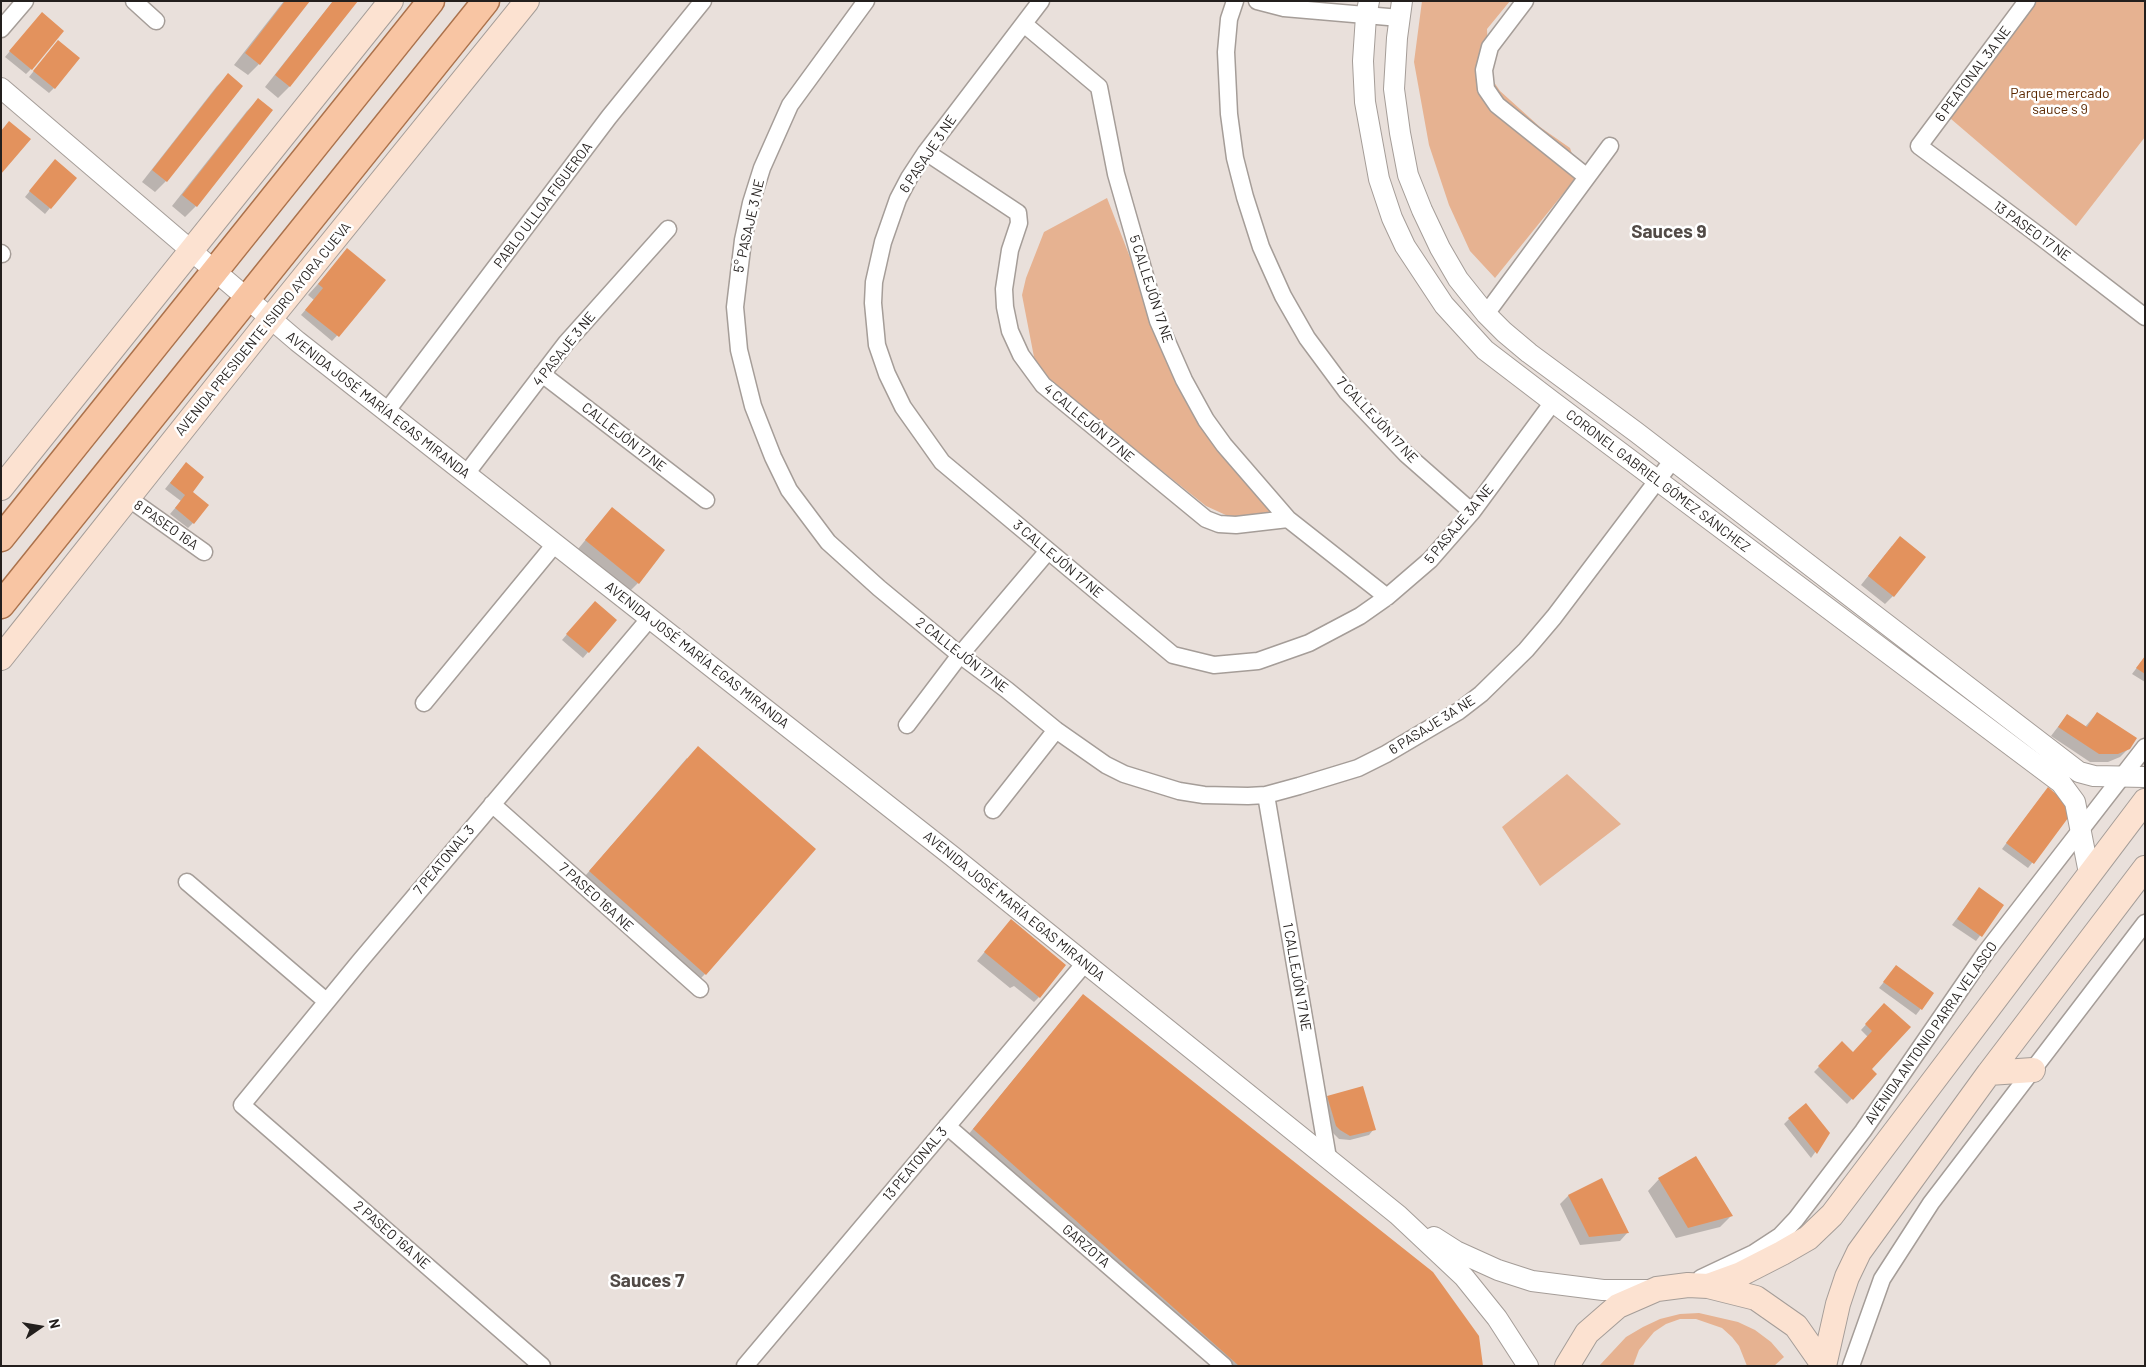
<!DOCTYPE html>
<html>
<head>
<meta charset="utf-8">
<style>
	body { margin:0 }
	#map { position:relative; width:2146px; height:1367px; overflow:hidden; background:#e9e0db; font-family:Barlow,sans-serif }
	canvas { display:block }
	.frame { position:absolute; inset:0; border:2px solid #231f1d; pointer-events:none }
	.north { position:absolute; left:15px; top:1302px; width:50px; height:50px; -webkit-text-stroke:4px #fff; paint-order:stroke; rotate:77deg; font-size:14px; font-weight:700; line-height:20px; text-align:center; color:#231f1d }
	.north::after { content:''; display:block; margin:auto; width:18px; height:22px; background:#231f1d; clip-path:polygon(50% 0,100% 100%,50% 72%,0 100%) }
</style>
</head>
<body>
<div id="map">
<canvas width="2146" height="1367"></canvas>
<div class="frame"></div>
<div class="north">N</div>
</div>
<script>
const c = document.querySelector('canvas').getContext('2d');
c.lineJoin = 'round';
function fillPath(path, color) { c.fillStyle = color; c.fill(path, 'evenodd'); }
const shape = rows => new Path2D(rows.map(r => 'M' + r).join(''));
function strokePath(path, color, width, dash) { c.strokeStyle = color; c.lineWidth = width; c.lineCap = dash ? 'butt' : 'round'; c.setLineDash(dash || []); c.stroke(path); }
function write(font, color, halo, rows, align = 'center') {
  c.font = font + ' Barlow,sans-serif'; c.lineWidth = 5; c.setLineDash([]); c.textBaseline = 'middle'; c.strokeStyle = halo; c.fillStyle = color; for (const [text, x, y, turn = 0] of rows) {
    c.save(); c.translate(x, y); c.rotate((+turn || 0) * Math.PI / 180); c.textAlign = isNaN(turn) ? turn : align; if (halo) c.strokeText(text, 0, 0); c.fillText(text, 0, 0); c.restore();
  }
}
const green = shape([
	[1422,1,1510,1,1487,29,1489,75,1500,91,1540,127,1570,148,1579,174,1495,278,1470,251,1449,205,1429,145,1414,62],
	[2033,1,2145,1,2145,137,2076,226,1944,113],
	[1107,198,1161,337,1209,423,1278,510,1239,521,1206,506,1044,377,1034,357,1022,295,1026,278,1044,232],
	[1567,774,1621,824,1540,886,1502,827],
	[1699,1313,1738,1322,1755,1330,1771,1342,1784,1357,1774,1366,1747,1366,1739,1346,1732,1337,1722,1328,1696,1319,1680,1319,1666,1324,1654,1332,1639,1350,1633,1366,1599,1366,1626,1337,1643,1327,1660,1319,1680,1314]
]);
const shadow = shape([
	[284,1,308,1,259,64,248,75,234,65],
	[333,1,357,1,289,87,278,98,265,87],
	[37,19,31,69,26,74,5,57],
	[53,47,54,88,49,93,29,77],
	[228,75,241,86,166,181,155,192,142,182,217,86],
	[258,100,196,206,185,217,172,206,247,111],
	[50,166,75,178,45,214,25,197],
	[326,275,356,315,332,341,301,315,314,300,308,295],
	[181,469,191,492,193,523,188,528,170,514,181,501,165,489],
	[612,508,638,583,630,591,578,549],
	[1892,546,1893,596,1885,604,1861,585],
	[590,608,615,620,583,658,562,640],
	[2145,657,2145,682,2132,674],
	[2097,713,2129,748,2120,757,2108,762,2090,762,2051,736,2067,715,2085,727],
	[687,758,705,974,694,985,579,883],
	[2043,794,2067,818,2028,868,2002,849],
	[1979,889,2003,905,1976,941,1952,925],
	[1011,921,1039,997,1034,1002,1014,986,1010,988,977,961],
	[1896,967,1932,994,1916,1015,1879,988],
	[1083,995,1481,1366,1215,1366,963,1141],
	[1879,1010,1870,1069,1875,1074,1847,1104,1814,1072,1842,1043,1853,1053,1868,1037,1861,1030],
	[1328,1097,1374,1129,1369,1135,1350,1140,1339,1139,1331,1131,1323,1103],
	[1789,1119,1829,1133,1811,1158,1784,1124],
	[1696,1157,1731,1216,1720,1227,1676,1238,1648,1191,1659,1179],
	[1602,1180,1628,1232,1620,1241,1580,1245,1560,1204,1568,1196]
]);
const building = shape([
	[285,1,310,1,260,65,245,53],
	[333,1,358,1,290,87,275,75],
	[42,12,64,31,32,70,9,51],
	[58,40,80,58,55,89,33,71],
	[228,73,243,86,167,182,152,170],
	[258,98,273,110,197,207,182,195],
	[9,121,31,139,1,174,1,131],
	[55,159,77,178,51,209,29,191],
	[347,248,386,280,339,337,305,310,323,288,318,284],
	[186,462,204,477,193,492,209,505,194,524,175,508,185,495,170,483],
	[612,507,665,550,639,584,585,540],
	[1900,536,1926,557,1894,597,1868,576],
	[595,601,617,620,589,653,566,634],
	[2145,656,2145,674,2136,668],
	[2097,712,2137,738,2130,749,2118,754,2099,754,2058,727,2067,714,2087,727],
	[698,746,816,849,706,975,589,871],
	[2048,787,2065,802,2068,818,2034,864,2006,843],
	[1979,887,2004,905,1982,937,1957,919],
	[1011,919,1066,965,1040,998,984,952],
	[1896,965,1934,993,1922,1010,1883,982],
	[1083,994,1433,1272,1479,1336,1483,1366,1239,1366,973,1129],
	[1884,1003,1911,1027,1872,1069,1877,1074,1853,1100,1818,1066,1842,1041,1853,1052,1872,1031,1865,1024],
	[1363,1086,1376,1130,1350,1136,1340,1130,1336,1126,1327,1096],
	[1806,1103,1830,1133,1817,1154,1788,1118],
	[1696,1156,1733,1216,1688,1228,1658,1178],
	[1602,1178,1629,1233,1589,1237,1568,1195]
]);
const minor = shape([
	[134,1,156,21],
	[866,1,790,105,762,168,751,203,743,240,735,307,739,350,753,406,773,457,789,490,828,542,879,588,960,655,1007,690,1056,730,1106,765,1124,774,1179,791,1204,795,1248,796,1266,795,1299,786,1358,768,1386,754,1459,711,1481,694,1526,650,1554,617,1672,461],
	[1041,1,926,152,909,178,898,199,883,242,874,282,873,303,877,345,887,374,903,407,942,462,1173,655,1214,665,1258,661,1309,643,1360,616,1387,597,1430,560,1472,512,1553,402],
	[1235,1,1229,19,1226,52,1229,114,1235,158,1245,197,1261,247,1283,296,1307,338,1347,392,1406,454,1472,512],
	[1257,1,1284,8,1400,18],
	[1525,1,1490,47,1484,70,1486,89,1497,105,1587,177],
	[2027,1,1919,146,2041,237,2145,317],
	[1024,24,1099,87,1116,174,1158,321,1184,380,1206,420,1224,445,1288,519,1387,597],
	[1,29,25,1],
	[926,152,1018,213,1019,223,1010,250,1004,289,1005,307,1010,331,1021,355,1043,385,1206,519,1219,524,1236,525,1288,519],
	[1,253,2,254],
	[1486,314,1610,146],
	[542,374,706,500],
	[386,412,609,117,703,1],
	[466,474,566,343,668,229],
	[128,498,204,552],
	[424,703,555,544],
	[907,725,960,655,1048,551],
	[1266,795,1328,1158],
	[492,804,700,989],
	[993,810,1056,730],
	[187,882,326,1001],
	[947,1126,1224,1366],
	[1701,1278,1754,1253,1780,1236,1796,1219,1863,1131,1986,952,2145,747],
	[542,1366,242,1105,360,961,650,618],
	[745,1366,1085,963],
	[1851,1366,1882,1279,1931,1203,2145,923]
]);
const tertiary = shape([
	[1369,1,1366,16,1363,61,1365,102,1379,179,1392,218,1405,246,1444,305,1485,350,1553,402,2061,783,2075,802,2089,873],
	[1402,1,1397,38,1394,89,1400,133,1408,175,1422,210,1440,248,1458,279,1486,314,1504,332,1529,353,1636,432,2079,772,2094,776,2145,777],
	[1,88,297,341,952,856,1398,1215,1464,1277,1497,1318,1528,1366],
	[1434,1237,1456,1251,1498,1270,1532,1281,1603,1290,1649,1290]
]);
const secondary = shape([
	[1,488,391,1],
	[1,658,270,319,527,1],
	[1989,1073,2033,1070],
	[1708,1286,1741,1274,1782,1253,1808,1238,1832,1215,2145,801],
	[1567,1366,1587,1333,1618,1306,1657,1289,1688,1285,1708,1286,1756,1298,1796,1326,1824,1366],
	[1824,1366,1838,1304,1847,1277,1859,1252,1989,1073,2145,868]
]);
const primary = shape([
	[1,538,431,1],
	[1,605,486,1]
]);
const streetNames = [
	["6 PEATONAL 3A NE",1973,74,-53],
	["6 PASAJE 3 NE",928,154,-56],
	["PABLO ULLOA FIGUEROA",543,205,-53],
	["5° PASAJE 3 NE",749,226,-77],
	["13 PASEO 17 NE",2032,231,36],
	["5 CALLEJÓN 17 NE",1151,289,72],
	["AVENIDA PRESIDENTE ISIDRO AYORA CUEVA",263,329,-51],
	["4 PASAJE 3 NE",564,349,-51],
	["AVENIDA JOSÉ MARÍA EGAS MIRANDA",378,405,38],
	["7 CALLEJÓN 17 NE",1377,420,47],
	["4 CALLEJÓN 17 NE",1089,423,40],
	["CALLEJÓN 17 NE",624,437,38],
	["CORONEL GABRIEL GÓMEZ SÁNCHEZ",1658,481,37],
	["5 PASAJE 3A NE",1459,524,-50],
	["8 PASEO 16A",166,525,35],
	["3 CALLEJÓN 17 NE",1058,559,40],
	["AVENIDA JOSÉ MARÍA EGAS MIRANDA",697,655,38],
	["2 CALLEJÓN 17 NE",962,655,38],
	["6 PASAJE 3A NE",1432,725,-32],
	["7 PEATONAL 3",444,860,-50],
	["7 PASEO 16A NE",596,897,42],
	["AVENIDA JOSÉ MARÍA EGAS MIRANDA",1014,906,39],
	["1 CALLEJÓN 17 NE",1297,977,80],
	["AVENIDA ANTONIO PARRA VELASCO",1931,1033,-55],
	["13 PEATONAL 3",915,1164,-50],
	["2 PASEO 16A NE",392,1235,41],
	["GARZOTA",1086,1246,41]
];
const parkNames = [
	["Parque mercado",2060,93],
	["sauce s 9",2060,109]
];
const districtNames = [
	["Sauces 9",1669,232],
	["Sauces 7",647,1281]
];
fillPath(green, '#e6b291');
fillPath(shadow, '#0003');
fillPath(building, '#e3925d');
strokePath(minor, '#a59d98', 19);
strokePath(tertiary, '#a59d98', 22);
strokePath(secondary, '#a59d98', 26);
strokePath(primary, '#ab724c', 29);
strokePath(minor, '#fff', 16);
strokePath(tertiary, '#fff', 20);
strokePath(secondary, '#fce2d1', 24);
strokePath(primary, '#f8c5a3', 26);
write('14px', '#231f1d', '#fff', streetNames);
write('14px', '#5b2800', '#fff', parkNames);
write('bold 19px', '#514a46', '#fff', districtNames);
</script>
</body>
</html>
